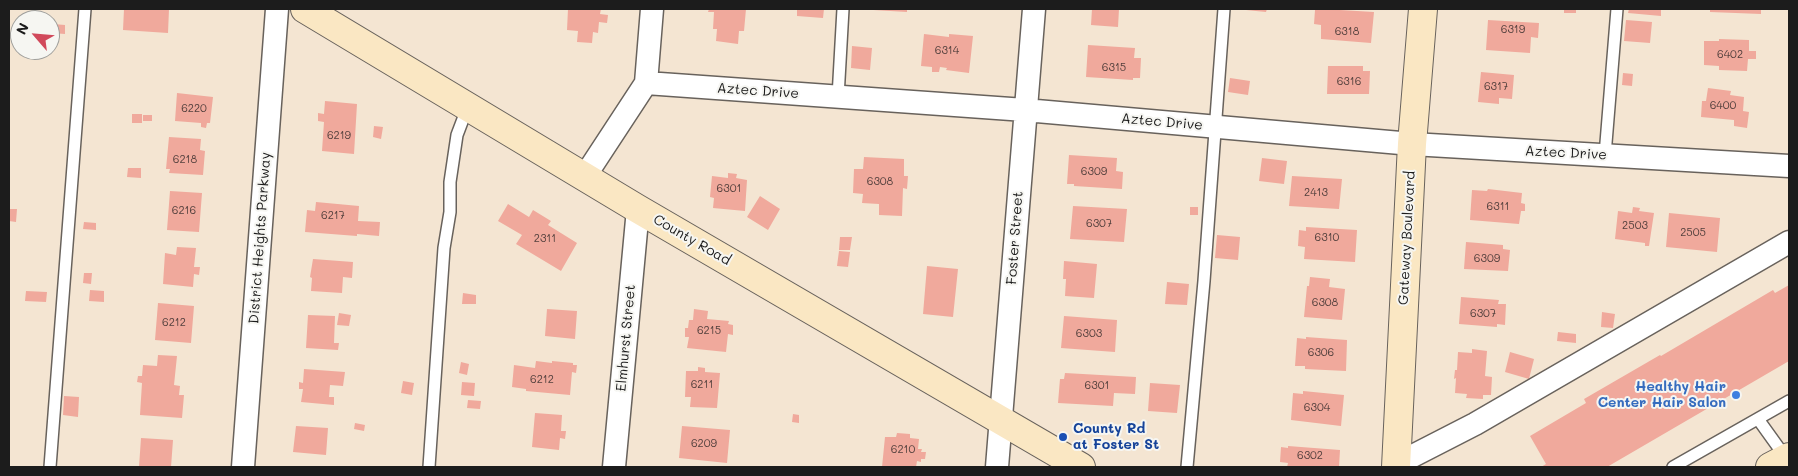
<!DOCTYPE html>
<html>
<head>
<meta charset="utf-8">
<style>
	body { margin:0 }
	#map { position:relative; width:1798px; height:476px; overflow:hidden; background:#f4e5d2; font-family:Mali,sans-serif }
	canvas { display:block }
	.frame { position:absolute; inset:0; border:10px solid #1c1c1c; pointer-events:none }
	.north { position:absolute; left:10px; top:10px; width:50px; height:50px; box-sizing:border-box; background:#f6f6f2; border:1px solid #9f9f9c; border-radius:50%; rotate:297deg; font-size:14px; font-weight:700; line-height:20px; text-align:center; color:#1c1c1c }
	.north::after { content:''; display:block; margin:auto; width:18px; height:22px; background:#d1495b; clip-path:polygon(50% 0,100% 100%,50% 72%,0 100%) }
</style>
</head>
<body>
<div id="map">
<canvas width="1798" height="476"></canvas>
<div class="frame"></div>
<div class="north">N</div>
</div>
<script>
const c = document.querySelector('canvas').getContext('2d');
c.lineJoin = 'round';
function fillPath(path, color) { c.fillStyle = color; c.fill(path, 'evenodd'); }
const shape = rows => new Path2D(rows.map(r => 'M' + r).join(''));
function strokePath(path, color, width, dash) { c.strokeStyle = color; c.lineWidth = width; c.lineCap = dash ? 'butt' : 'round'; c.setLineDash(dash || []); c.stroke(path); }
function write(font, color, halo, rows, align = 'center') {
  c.font = font + ' Mali,sans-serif'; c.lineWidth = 4; c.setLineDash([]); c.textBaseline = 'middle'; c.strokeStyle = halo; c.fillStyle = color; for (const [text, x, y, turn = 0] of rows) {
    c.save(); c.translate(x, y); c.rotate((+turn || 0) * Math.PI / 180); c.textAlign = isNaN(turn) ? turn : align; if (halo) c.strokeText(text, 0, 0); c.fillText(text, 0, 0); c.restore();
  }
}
const building = shape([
	[124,9,169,9,168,33,123,30],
	[568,9,601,9,600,14,608,15,607,23,599,22,598,33,593,32,592,43,577,42,578,31,567,30],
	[709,9,746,9,744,31,739,31,738,44,716,41,717,29,713,29,714,12,708,12],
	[797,9,824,9,823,18,797,16],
	[873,9,907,9,907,12,873,10],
	[1092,9,1119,9,1118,27,1091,25],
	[1246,9,1267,9,1266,12,1246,10],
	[1323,9,1374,12,1371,43,1321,39,1321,25,1314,24,1315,10,1322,10],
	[1564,9,1576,9,1576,13,1564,13],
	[1629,9,1661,9,1661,16,1628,13],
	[1710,9,1761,9,1761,14,1710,12],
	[42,17,53,19,51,32,50,20,42,20],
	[1488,20,1539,23,1538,38,1531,37,1530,53,1486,50],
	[1626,20,1652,22,1650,43,1624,41],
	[53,24,65,25,65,34,52,33],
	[924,34,949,37,949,34,973,36,969,73,946,70,947,68,940,67,939,72,932,72,932,67,921,66],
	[1719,39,1749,40,1749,51,1756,51,1756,59,1748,59,1747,71,1719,70,1719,66,1704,65,1704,41,1719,41],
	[1088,45,1135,48,1134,58,1141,58,1140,78,1133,78,1133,80,1086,77],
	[852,46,872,48,870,70,851,68],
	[1328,66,1363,66,1363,71,1370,71,1369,94,1327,94],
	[1481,72,1514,75,1512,99,1499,98,1499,104,1478,102],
	[1623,73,1633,74,1632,86,1622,85],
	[1230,78,1250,81,1248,95,1228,92],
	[1708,88,1731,91,1730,95,1744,97,1743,111,1749,112,1747,128,1734,126,1734,120,1701,117,1702,101,1706,101],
	[177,93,213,97,210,123,207,123,206,128,201,127,201,123,175,121],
	[325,101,357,104,354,154,322,151,324,122,318,121,318,113,324,114],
	[132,114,142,114,142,123,132,123],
	[143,115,152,115,152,121,143,121],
	[374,126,383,127,381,139,373,137],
	[169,137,201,139,200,150,205,151,203,175,169,173,170,169,166,169],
	[1069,155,1117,158,1116,171,1123,172,1122,189,1074,186,1074,184,1067,184],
	[864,157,904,159,904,176,908,176,907,189,903,188,902,216,879,215,879,204,862,203,863,194,853,193,854,169,863,169],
	[1262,158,1287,161,1284,184,1259,181],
	[128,168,141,168,141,178,127,177],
	[728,173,737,174,736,178,747,180,745,211,713,208,714,198,710,197,712,176,728,178],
	[1292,176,1342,179,1339,209,1289,206],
	[1488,189,1522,193,1521,203,1525,204,1525,211,1521,211,1519,224,1470,220,1472,190,1487,191],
	[170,191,202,193,199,232,167,230],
	[760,196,780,209,768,230,747,217],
	[316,202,359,206,358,221,380,222,379,236,357,234,357,236,305,232,307,210,315,211],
	[508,204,529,217,533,210,551,221,548,225,577,243,561,271,516,244,522,235,498,221],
	[1073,206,1127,209,1124,242,1070,239],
	[1190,207,1198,207,1198,215,1190,215],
	[1633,207,1640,208,1639,211,1654,213,1649,246,1645,246,1645,243,1615,239,1618,211,1632,213],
	[9,209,17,209,16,222,9,221],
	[1669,213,1720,218,1717,252,1666,247],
	[84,222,96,223,96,230,83,229],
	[1306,227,1357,230,1355,262,1304,259,1305,247,1298,246,1299,230,1306,231],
	[1217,235,1240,237,1238,260,1215,258],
	[840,237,852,237,850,250,839,250],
	[1466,242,1503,245,1503,249,1510,250,1508,271,1464,269],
	[177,247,196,248,194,267,200,267,199,275,194,274,193,287,163,284,165,253,176,255],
	[839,251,850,252,848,267,837,266],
	[313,259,353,262,352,278,343,277,342,293,311,291,312,278,310,277],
	[1064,261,1097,264,1094,298,1065,296,1066,279,1063,279],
	[927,266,958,269,953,317,923,314],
	[84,273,92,273,91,284,83,283],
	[1310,277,1330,279,1329,287,1345,289,1342,320,1304,317,1307,286,1309,286],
	[1167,282,1189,284,1187,305,1165,304],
	[1789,285,1789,361,1607,467,1541,467,1546,464,1530,436,1586,403,1584,399,1660,355,1661,356,1773,290,1775,293],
	[90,290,104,291,104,302,89,301],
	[26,291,47,292,46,302,25,301],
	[463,293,476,295,476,304,462,304],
	[1461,297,1499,300,1498,304,1506,304,1505,325,1497,324,1497,327,1459,324],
	[158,303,194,306,191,343,155,340],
	[547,309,577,311,575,339,545,336],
	[694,309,708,311,707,319,729,321,728,324,733,325,733,335,728,334,726,352,687,348,689,337,685,337,685,328,688,328,689,320,693,320],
	[1602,312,1615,314,1613,328,1601,327],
	[339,313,351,315,349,326,337,325],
	[308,315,335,316,334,343,339,343,338,350,306,348],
	[1064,316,1117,320,1115,352,1061,348],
	[1558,332,1576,334,1576,343,1557,341],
	[1306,337,1347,340,1346,371,1305,369,1305,366,1295,366,1297,338,1306,339],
	[1472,349,1487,351,1485,376,1492,377,1491,395,1483,395,1483,399,1466,398,1467,394,1455,393,1456,378,1454,379,1455,370,1457,370,1458,352,1472,353],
	[1510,352,1534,359,1529,379,1505,372],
	[158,355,177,356,174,385,180,386,179,395,184,395,182,418,140,415,142,383,137,382,138,376,142,376,143,365,157,366],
	[536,361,552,363,552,361,573,363,573,365,577,365,576,373,572,372,570,395,526,391,526,389,512,387,514,365,535,368],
	[461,362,469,364,467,375,459,373],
	[698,367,705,368,705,372,720,373,717,408,690,407,691,397,685,397,686,371,698,371],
	[304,369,345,372,343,386,330,385,329,397,334,397,334,405,301,402,303,389,299,389,299,382,303,383],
	[1065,373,1136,377,1135,394,1114,393,1113,406,1058,403,1060,379,1064,379],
	[403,381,414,383,412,395,401,393],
	[462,382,475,383,474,396,461,395],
	[1150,383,1180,385,1177,413,1148,411],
	[1303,391,1344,395,1341,426,1291,420,1293,393,1303,394],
	[64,396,79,397,78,417,63,415],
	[468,400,481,401,480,409,467,408],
	[535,413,562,415,561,431,566,431,565,439,560,438,559,450,532,447],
	[793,414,799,415,799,423,792,422],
	[355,423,365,425,364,431,354,429],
	[296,426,328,428,326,455,293,452],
	[682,426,730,430,727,463,679,458],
	[897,433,910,434,910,438,919,439,918,449,922,449,921,452,926,452,925,459,921,459,921,462,917,461,916,467,882,467,885,437,896,437],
	[141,438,173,440,171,467,139,467],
	[1288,446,1340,450,1339,467,1287,467,1288,463,1280,462,1281,447,1288,448]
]);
const lane = shape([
	[838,97,843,9],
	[1605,155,1617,9],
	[1758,419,1786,458],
	[50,467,85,9],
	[429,467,444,248,450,212,450,182,457,135,468,106],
	[1187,467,1204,281,1224,9],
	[1673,467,1789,401]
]);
const street = shape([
	[646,83,652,9],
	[585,176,646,83,1025,110,1412,144,1789,166],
	[1397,464,1475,424,1789,242],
	[243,467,277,9],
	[614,467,638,209],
	[997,467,1034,9]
]);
const secondary = shape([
	[305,9,638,209,1081,467],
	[1396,467,1412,144,1423,9],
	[1770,467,1789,457]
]);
const markers = [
	[1736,395,5,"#3f7fe0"],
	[1063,437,5,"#1a4fb4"]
];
const numberNames = [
	["6319",1513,30],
	["6318",1347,32],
	["6314",947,51],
	["6402",1730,55],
	["6315",1114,68],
	["6316",1349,82],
	["6317",1496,87],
	["6400",1723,106],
	["6220",194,109],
	["6219",339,136],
	["6218",185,160],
	["6309",1094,172],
	["6308",880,182],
	["6301",729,189],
	["2413",1316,193],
	["6311",1498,207],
	["6216",184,211],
	["6217",333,216],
	["6307",1099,224],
	["2503",1635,226],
	["2505",1693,233],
	["6310",1327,238],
	["2311",545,239],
	["6309",1487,259],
	["6308",1325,303],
	["6307",1483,314],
	["6212",174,323],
	["6215",709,331],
	["6303",1089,334],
	["6306",1321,353],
	["6212",542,380],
	["6211",702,385],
	["6301",1097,386],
	["6304",1317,408],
	["6209",704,444],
	["6210",903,450],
	["6302",1310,456]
];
const streetNames = [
	["Aztec Drive",758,91,4],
	["Aztec Drive",1162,122,5],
	["Aztec Drive",1566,153,3],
	["District Heights Parkway",260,238,-86],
	["Foster Street",1015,238,-86],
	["Gateway Boulevard",1407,238,-87],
	["County Road",692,240,30],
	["Elmhurst Street",626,338,-85]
];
const shopNames = [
	["Healthy Hair",1726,387],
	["Center Hair Salon",1726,403]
];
const transitNames = [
	["County Rd",1073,429],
	["at Foster St",1073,445]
];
fillPath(building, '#f0a99c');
strokePath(lane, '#68625c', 14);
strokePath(street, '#68625c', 25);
strokePath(secondary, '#68625c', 30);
strokePath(lane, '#fff', 11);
strokePath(street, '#fff', 22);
strokePath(secondary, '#fae7c3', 28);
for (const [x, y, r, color] of markers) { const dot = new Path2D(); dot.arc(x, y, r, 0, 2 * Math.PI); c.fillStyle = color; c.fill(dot); strokePath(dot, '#f6f6f2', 2); }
write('11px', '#513f3c', null, numberNames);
write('14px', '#1c1c1c', '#f6f6f2', streetNames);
write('bold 14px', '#366cbe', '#f6f6f2', shopNames, 'right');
write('bold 14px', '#164399', '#f6f6f2', transitNames, 'left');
</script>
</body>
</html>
